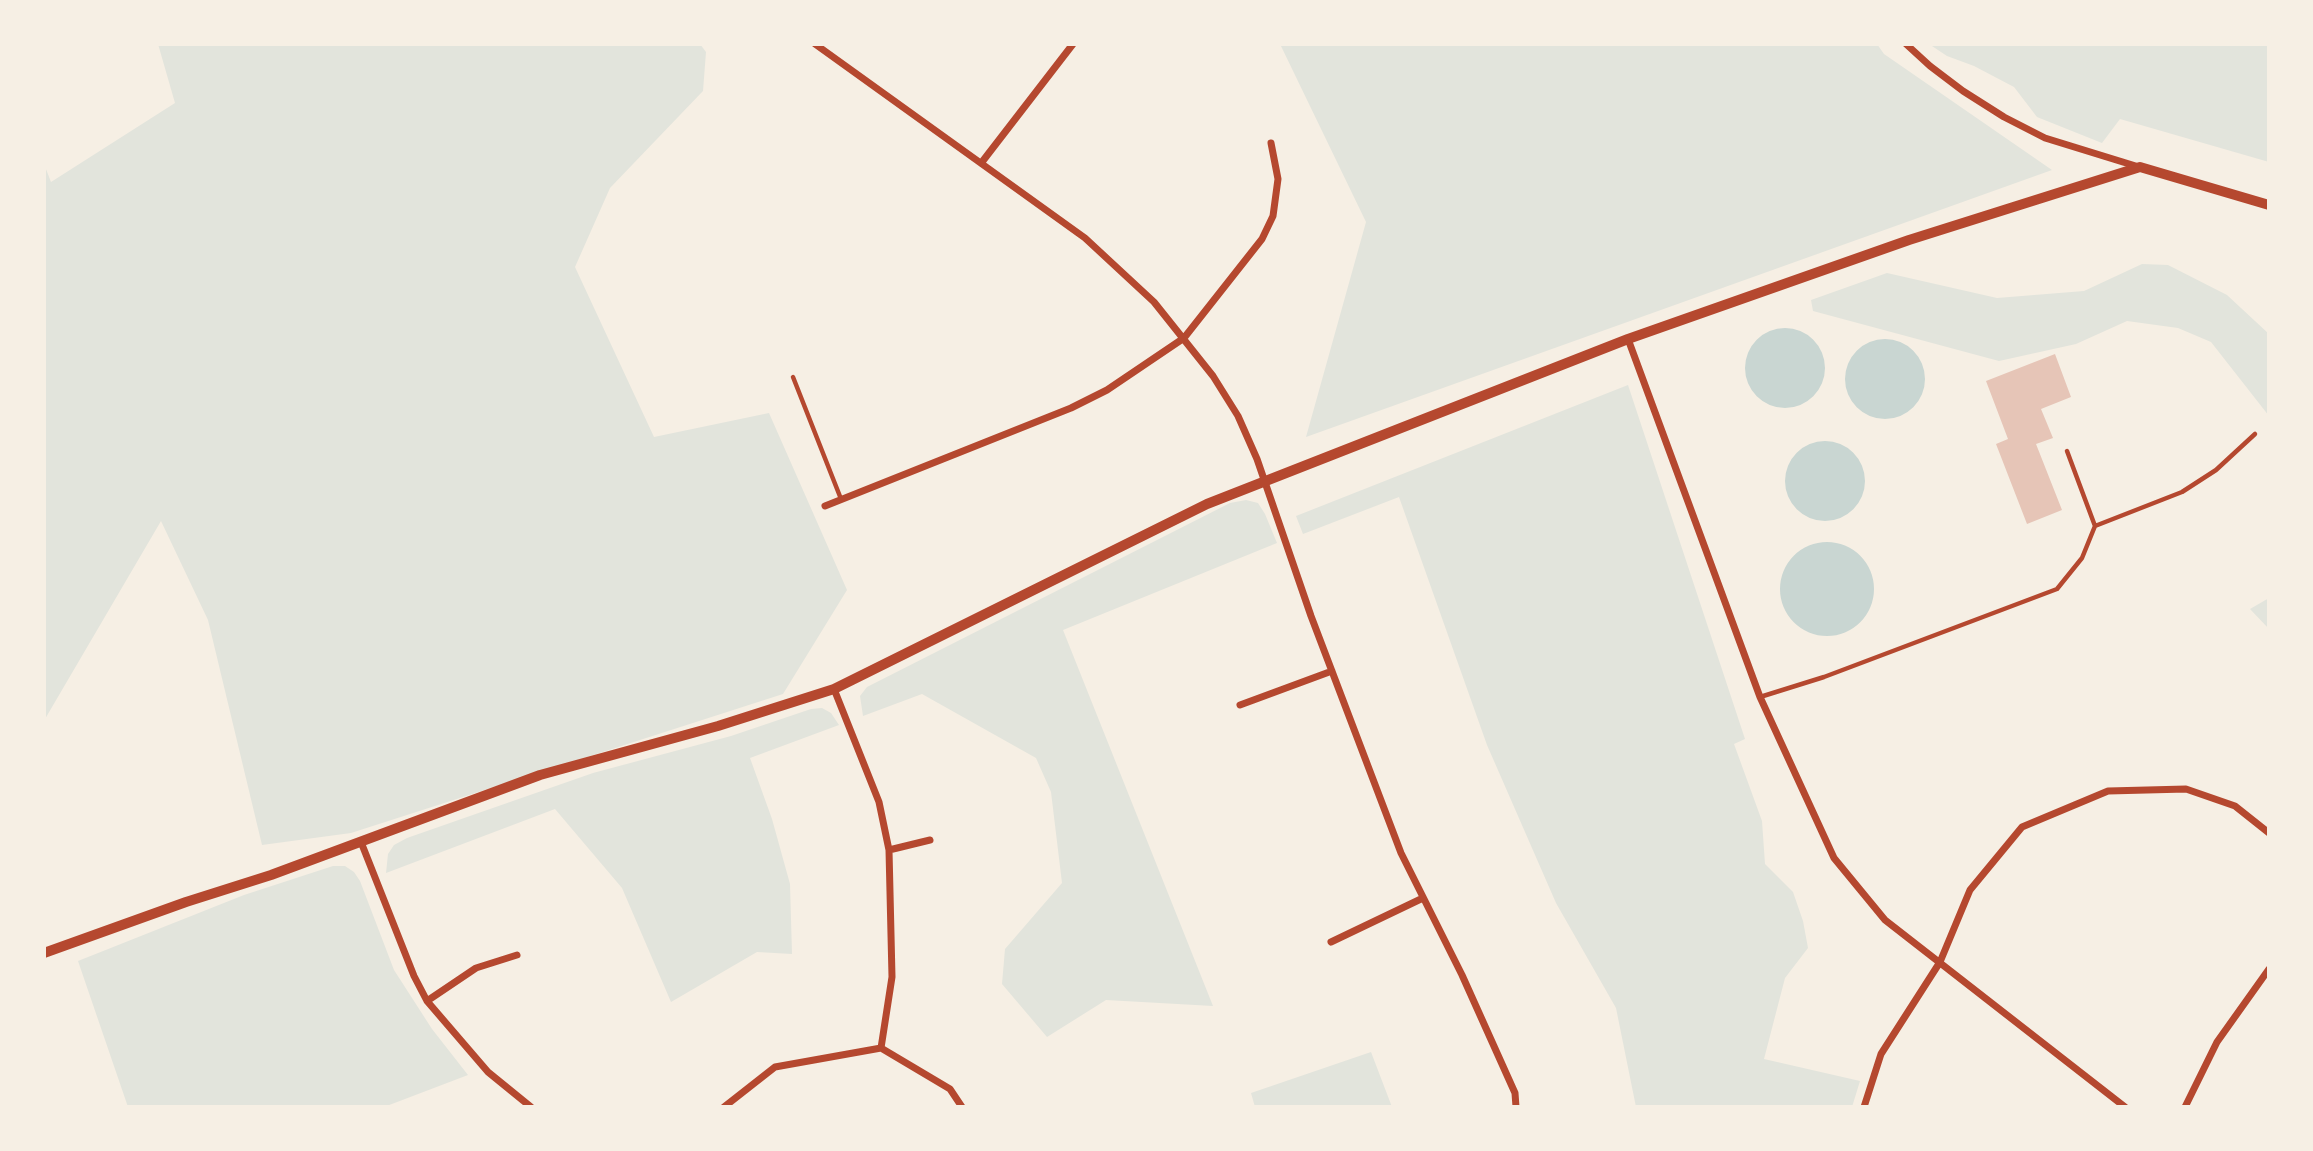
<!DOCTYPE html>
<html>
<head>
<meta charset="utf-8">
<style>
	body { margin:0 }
	#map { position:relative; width:2313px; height:1151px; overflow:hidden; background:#f6efe4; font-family:Inter,sans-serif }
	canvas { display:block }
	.frame { position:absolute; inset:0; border:46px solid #f6efe4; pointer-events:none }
</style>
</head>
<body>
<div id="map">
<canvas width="2313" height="1151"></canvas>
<div class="frame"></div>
</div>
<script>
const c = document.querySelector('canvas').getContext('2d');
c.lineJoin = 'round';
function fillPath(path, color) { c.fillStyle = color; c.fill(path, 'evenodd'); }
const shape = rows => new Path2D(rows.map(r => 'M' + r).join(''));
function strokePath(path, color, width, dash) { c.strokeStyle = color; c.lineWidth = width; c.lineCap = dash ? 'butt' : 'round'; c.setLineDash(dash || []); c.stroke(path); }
const green = shape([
	[158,44,700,44,706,52,703,91,610,188,575,267,654,437,769,413,847,590,783,694,351,833,262,845,208,620,161,521,45,719,44,727,44,164,51,182,175,103],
	[1280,44,1877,44,1884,54,2052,170,1306,437,1366,222],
	[1929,44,2269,44,2269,162,2120,119,2102,143,2037,117,2014,87,1974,66,1947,56],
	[2142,264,2168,265,2227,295,2269,334,2269,416,2211,342,2178,328,2127,321,2076,344,1999,361,1813,311,1811,300,1887,273,1997,298,2084,291],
	[1628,385,1745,739,1734,744,1762,821,1765,864,1793,892,1803,921,1808,948,1785,978,1764,1059,1860,1081,1852,1107,1636,1107,1616,1008,1556,903,1487,745,1399,497,1303,534,1296,516],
	[1246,500,1258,503,1265,514,1277,543,1063,630,1213,1006,1106,1000,1047,1037,1002,984,1005,949,1062,883,1051,792,1036,758,922,694,863,716,860,696,867,687,1230,503],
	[2269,598,2269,629,2250,609],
	[822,708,831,713,839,725,750,758,772,819,790,884,792,954,757,952,671,1002,622,888,555,809,386,873,388,854,394,845,407,838,593,773,731,736,811,709],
	[333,866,345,866,354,872,360,881,394,970,432,1029,468,1075,384,1107,128,1107,78,961,244,895],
	[1371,1052,1392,1107,1255,1107,1251,1093]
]);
const water = shape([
	'1745 368a40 40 0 1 1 80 0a40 40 0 1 1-80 0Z',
	'1845 379a40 40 0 1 1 80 0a40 40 0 1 1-80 0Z',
	'1785 481a40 40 0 1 1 80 0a40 40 0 1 1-80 0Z',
	'1780 589a47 47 0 1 1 94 0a47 47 0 1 1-94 0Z'
]);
const building = shape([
	[2055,354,2071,397,2041,409,2053,438,2036,444,2062,510,2027,524,1996,444,2008,439,1986,381]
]);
const service = shape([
	[793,377,841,499],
	[2095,526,2182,492,2216,470,2255,434],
	[1760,697,1824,677,2057,589,2082,558,2095,526,2067,451]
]);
const minor = shape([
	[815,44,1085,238,1154,302,1213,376,1238,416,1257,459,1311,616,1401,853,1462,975,1515,1093,1516,1107],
	[1906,44,1930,66,1963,91,2004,117,2045,138,2139,167],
	[982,162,1073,44],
	[1628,339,1760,697,1834,858,1885,920,2125,1107],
	[825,506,1071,408,1107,390,1184,338,1262,239,1273,216,1278,179,1271,143],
	[834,689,879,802,889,850,892,977,881,1048],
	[1240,705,1332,671],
	[361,842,414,976,427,1001,488,1072,531,1107],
	[889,850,930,840],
	[1331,942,1423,898],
	[427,1001,476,968,517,955],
	[724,1107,775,1067,881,1048,950,1089,962,1107],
	[1864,1107,1881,1054,1940,962,1970,890,2022,827,2108,791,2186,789,2235,806,2269,833],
	[2185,1107,2217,1042,2269,969]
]);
const tertiary = shape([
	[44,953,186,902,271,875,540,775,718,726,834,689,1207,504,1628,339,1909,240,2140,167,2269,205]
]);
fillPath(green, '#e2e4dc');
fillPath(water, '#c9d6d2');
fillPath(building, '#e6c5b7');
strokePath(service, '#b5482f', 4.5);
strokePath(minor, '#b5482f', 7);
strokePath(tertiary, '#b5482f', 10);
</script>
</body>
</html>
